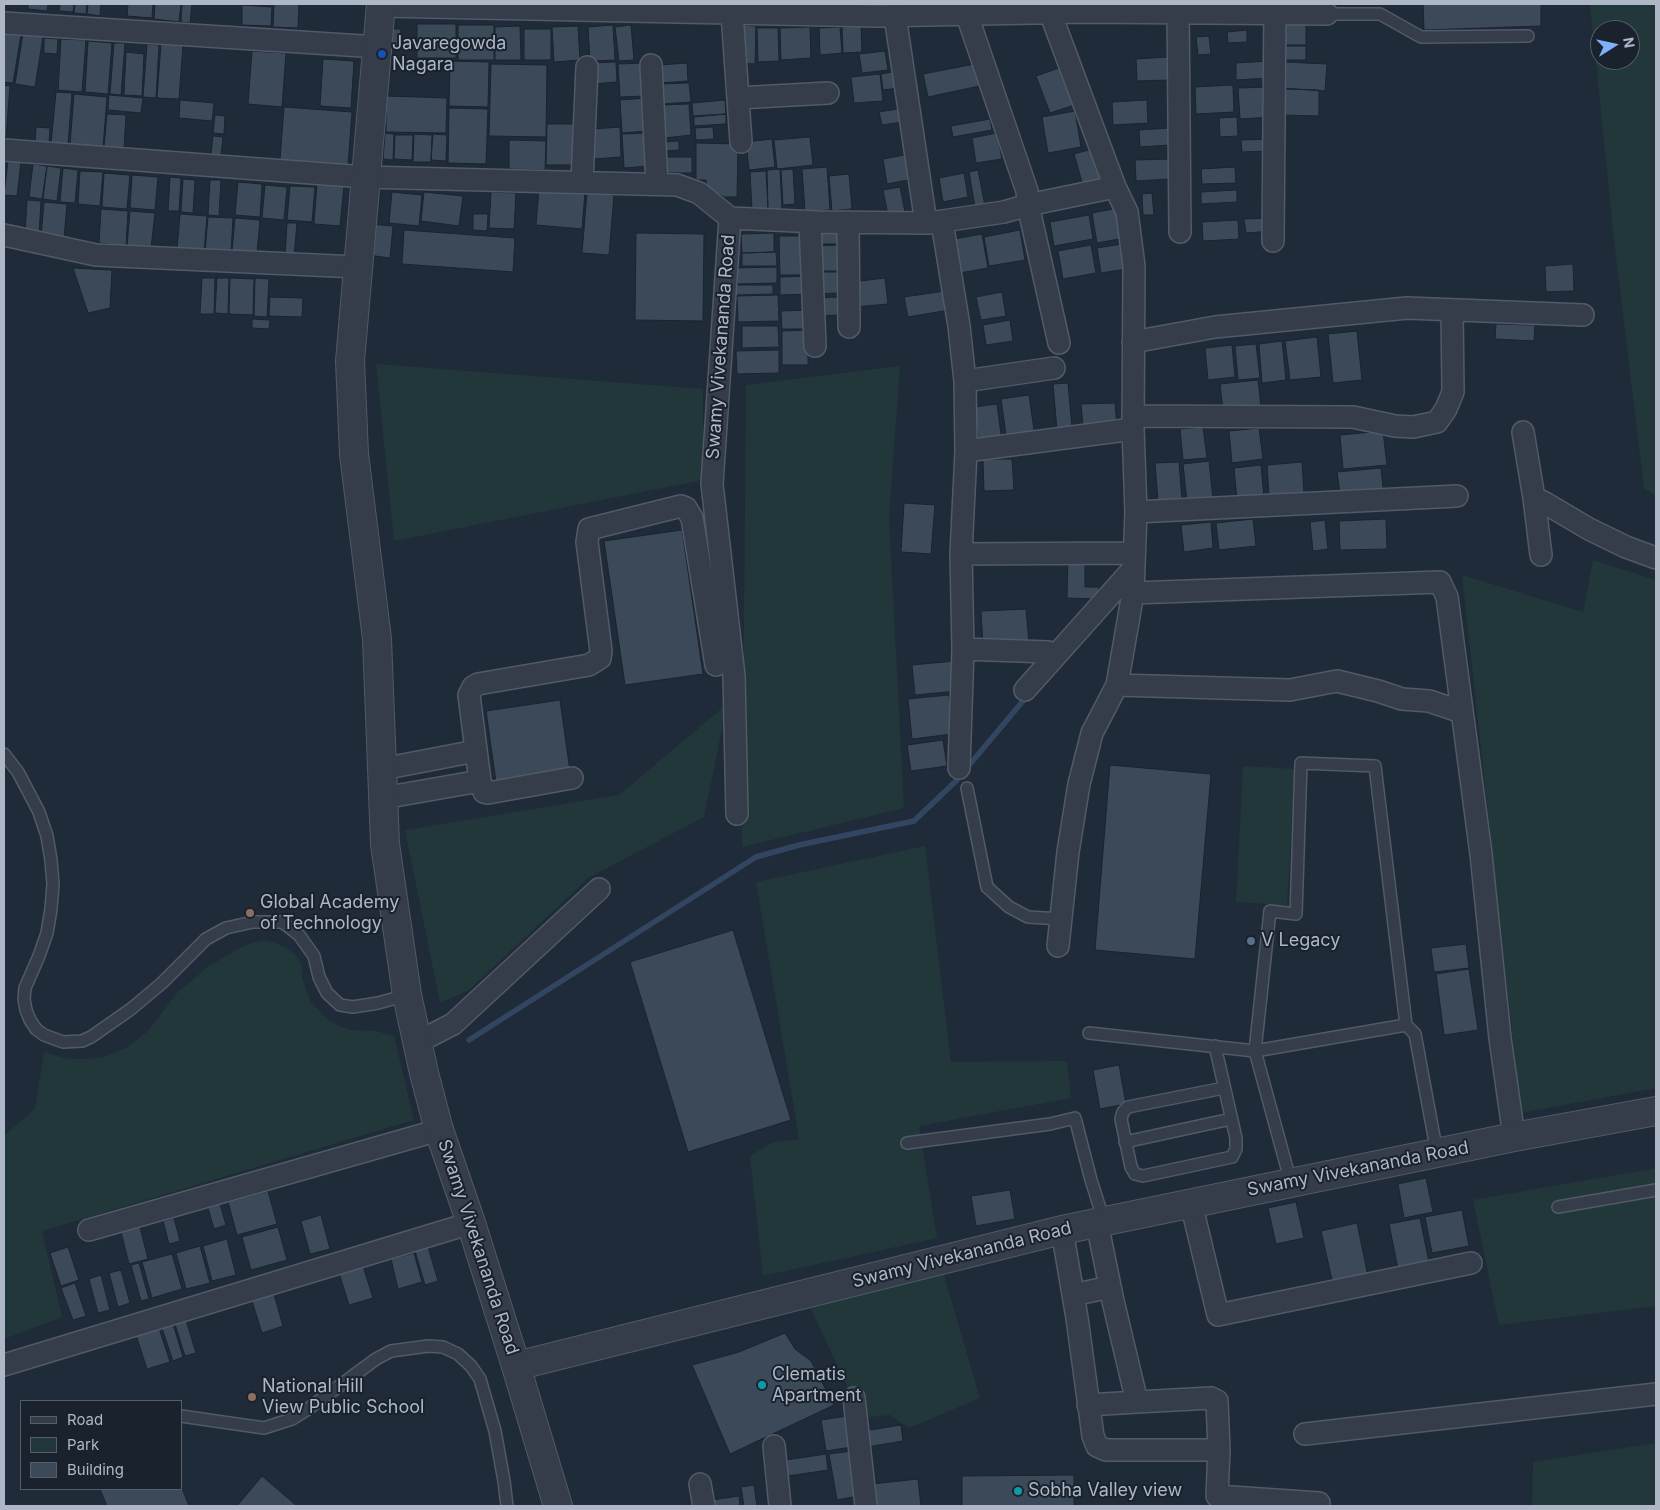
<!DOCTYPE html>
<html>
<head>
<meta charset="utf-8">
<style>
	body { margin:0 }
	#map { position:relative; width:1660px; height:1510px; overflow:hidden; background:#202b39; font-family:Inter,sans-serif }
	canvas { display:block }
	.frame { position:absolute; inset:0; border:5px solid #aeb7c6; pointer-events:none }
	.legend { position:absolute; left:20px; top:1400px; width:162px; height:90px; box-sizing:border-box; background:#19222d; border:1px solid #555e6a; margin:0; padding:6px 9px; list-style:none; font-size:15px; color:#aeb7c6 }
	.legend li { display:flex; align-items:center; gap:10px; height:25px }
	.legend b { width:25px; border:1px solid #555e6a }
	.north { position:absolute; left:1590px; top:20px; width:50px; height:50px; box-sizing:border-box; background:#19222d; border:1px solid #555e6a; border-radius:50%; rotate:80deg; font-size:14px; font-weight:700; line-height:20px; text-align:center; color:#aeb7c6 }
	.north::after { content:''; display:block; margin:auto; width:18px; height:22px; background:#7fb0fa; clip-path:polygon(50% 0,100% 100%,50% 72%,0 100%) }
</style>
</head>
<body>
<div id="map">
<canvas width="1660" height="1510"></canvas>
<div class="frame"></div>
<ul class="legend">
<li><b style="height:6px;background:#343d49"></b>Road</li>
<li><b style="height:14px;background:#22373a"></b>Park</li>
<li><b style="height:14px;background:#3c4959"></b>Building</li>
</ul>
<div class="north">N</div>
</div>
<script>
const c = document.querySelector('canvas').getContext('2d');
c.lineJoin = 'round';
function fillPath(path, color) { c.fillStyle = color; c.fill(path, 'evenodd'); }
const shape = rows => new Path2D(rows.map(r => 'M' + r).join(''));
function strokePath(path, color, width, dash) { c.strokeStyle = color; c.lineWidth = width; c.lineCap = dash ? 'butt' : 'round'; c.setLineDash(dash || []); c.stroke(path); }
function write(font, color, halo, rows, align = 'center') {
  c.font = font + ' Inter,sans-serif'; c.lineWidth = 4; c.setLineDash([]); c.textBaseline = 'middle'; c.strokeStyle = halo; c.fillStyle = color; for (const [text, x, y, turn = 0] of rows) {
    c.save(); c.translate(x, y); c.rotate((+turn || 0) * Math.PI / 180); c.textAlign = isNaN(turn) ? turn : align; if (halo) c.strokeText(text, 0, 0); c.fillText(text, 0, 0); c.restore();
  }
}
const green = shape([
	[1590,4,1656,4,1656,496,1644,488,1614,240],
	[1600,30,1630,30,1630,60,1600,60],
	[376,364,703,389,703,480,394,541],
	[900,366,889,518,904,808,742,847,746,385],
	[1593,560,1656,580,1656,1088,1521,1113,1462,575,1583,612],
	[727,704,704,817,588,878,469,990,440,1003,405,830,619,795],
	[1243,766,1295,769,1287,905,1236,902],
	[925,846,951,1062,1067,1061,1071,1098,919,1126,937,1238,763,1276,750,1156,771,1143,799,1139,756,882],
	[264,941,275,943,286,948,295,955,302,964,302,977,306,990,311,1002,328,1020,339,1026,351,1030,376,1031,394,1036,414,1120,42,1231,62,1317,4,1339,4,1136,35,1109,44,1052,59,1057,74,1059,90,1059,104,1057,128,1047,149,1030,177,993,209,966,242,947,253,943],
	[1656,1168,1656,1306,1499,1325,1473,1200],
	[944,1275,980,1398,909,1428,890,1415,862,1418,810,1307],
	[1656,1443,1656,1506,1532,1506,1533,1462]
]);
const stream = shape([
	[469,1040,756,857,799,845,914,821,955,782,1028,695]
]);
const building = shape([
	[28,4,48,4,47,11,28,9,28,4],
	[60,4,74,4,73,12,59,11,60,4],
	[75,4,87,4,86,14,74,13,75,4],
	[88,4,101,4,100,16,87,14,88,4],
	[128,4,153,4,152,18,127,16,128,4],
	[155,4,181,4,179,22,154,19,155,4],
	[182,4,192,4,190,23,181,22,182,4],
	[274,4,299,4,298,28,273,27,274,4],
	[1423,4,1541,4,1541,26,1424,30,1423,4],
	[242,5,272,7,271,26,242,25,242,5],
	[1281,23,1306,23,1306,45,1281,45,1281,23],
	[417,24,456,24,456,58,417,58,417,24],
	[458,25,494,25,494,60,458,60,458,25],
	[613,25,615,60,590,61,588,27,613,25],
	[631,25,634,60,619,61,615,27,631,25],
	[741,25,756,26,755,64,740,63,741,25],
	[520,26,521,60,495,60,495,27,520,26],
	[578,26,580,60,554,62,552,27,578,26],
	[861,26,862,52,843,53,842,27,861,26],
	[810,27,811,58,781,60,780,28,810,27],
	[840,27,842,53,820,55,819,28,840,27],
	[757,28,778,28,779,61,758,62,757,28],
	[389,29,401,29,400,49,388,48,389,29],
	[524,29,551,29,551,60,524,60,524,29],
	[1247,30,1247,42,1228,43,1227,32,1247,30],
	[4,32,21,34,13,83,4,82,4,32],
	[23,34,43,37,35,87,15,84,23,34],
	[1209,36,1211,54,1198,55,1196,37,1209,36],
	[44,38,58,39,57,54,44,53,44,38],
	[61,39,86,40,82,92,58,90,61,39],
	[88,41,112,43,108,94,85,92,88,41],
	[114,43,125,43,121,95,110,94,114,43],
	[147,44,159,45,156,98,143,97,147,44],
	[161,44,183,45,179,99,157,98,161,44],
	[1283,46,1306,46,1306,60,1284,60,1283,46],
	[252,51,286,53,282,107,248,104,252,51],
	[885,51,888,70,862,73,859,54,885,51],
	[126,52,144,54,142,96,124,95,126,52],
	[1168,57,1169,80,1137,81,1136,59,1168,57],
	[323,59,354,61,351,108,320,106,323,59],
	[450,61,489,62,488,107,449,106,450,61],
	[1268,61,1269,78,1236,80,1236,63,1268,61],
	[616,62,617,82,592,84,591,63,616,62],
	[1284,62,1327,64,1325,91,1282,88,1284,62],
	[644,63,646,96,620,97,618,64,644,63],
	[687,63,688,81,660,83,659,65,687,63],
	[980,63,984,85,928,97,923,74,980,63],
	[491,64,547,65,546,137,489,136,491,64],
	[1065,66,1078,104,1050,113,1036,76,1065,66],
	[897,71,900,88,883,90,881,74,897,71],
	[880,74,883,101,854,103,851,77,880,74],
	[689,83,691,102,662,104,660,84,689,83],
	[4,85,10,86,6,138,4,138,4,85],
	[1233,85,1234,112,1196,114,1195,87,1233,85],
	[1270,87,1272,117,1240,119,1238,88,1270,87],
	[1282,89,1319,90,1319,116,1281,115,1282,89],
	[56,92,72,93,68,145,51,144,56,92],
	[74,94,107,97,103,148,70,145,74,94],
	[109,95,143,98,141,113,108,110,109,95],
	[386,96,447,98,446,133,386,132,386,96],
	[646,98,648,131,622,133,620,100,646,98],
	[180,100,214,103,212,121,179,118,180,100],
	[725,100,726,114,693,116,692,103,725,100],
	[1147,100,1148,123,1113,125,1112,102,1147,100],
	[689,104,691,135,665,138,663,105,689,104],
	[284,107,352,112,348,166,280,160,284,107],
	[449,108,488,109,486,164,448,163,449,108],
	[904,108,904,122,882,125,879,112,904,108],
	[1075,111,1081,147,1048,153,1042,117,1075,111],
	[107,114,126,115,124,149,104,148,107,114],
	[726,114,726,124,694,126,694,117,726,114],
	[215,115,225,116,224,134,213,133,215,115],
	[1237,117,1238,136,1220,137,1219,118,1237,117],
	[990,119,992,130,953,137,951,126,990,119],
	[547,124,578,124,577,165,546,165,547,124],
	[36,127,50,128,49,144,35,143,36,127],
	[620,127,621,157,594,159,593,129,620,127],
	[713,127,714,139,696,140,695,128,713,127],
	[1170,128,1171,145,1140,147,1139,130,1170,128],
	[385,133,394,134,393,160,383,159,385,133],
	[648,133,649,166,624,168,622,134,648,133],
	[997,133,1002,159,976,163,972,138,997,133],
	[414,134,432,135,431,162,413,162,414,134],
	[433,134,447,135,446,161,431,160,433,134],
	[395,135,413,135,412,160,394,159,395,135],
	[213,136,223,137,221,155,211,154,213,136],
	[810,137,813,165,777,169,774,140,810,137],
	[772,139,775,167,749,170,746,142,772,139],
	[1272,139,1272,151,1242,152,1241,140,1272,139],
	[509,140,546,141,545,170,509,169,509,140],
	[679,141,679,150,665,151,665,142,679,141],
	[696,143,738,144,737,197,724,197,706,187,706,180,696,180,696,143],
	[1096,148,1106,184,1084,189,1074,154,1096,148],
	[909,154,913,179,887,184,883,159,909,154],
	[667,157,692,157,692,173,667,173,667,157],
	[1169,159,1170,179,1136,181,1135,160,1169,159],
	[8,161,21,162,17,196,4,195,8,161],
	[33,164,47,166,42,199,29,197,33,164],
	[47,166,61,168,57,201,43,199,47,166],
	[827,167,830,210,805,212,802,169,827,167],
	[1235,167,1236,183,1202,184,1201,169,1235,167],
	[63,168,78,170,75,203,60,202,63,168],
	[780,169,782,210,768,211,767,170,780,169],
	[793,169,795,204,783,205,781,170,793,169],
	[978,170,986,211,976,213,969,172,978,170],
	[80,171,103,172,100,206,78,204,80,171],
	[766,171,768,209,752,210,750,172,766,171],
	[104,173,130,175,127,209,102,207,104,173],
	[964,173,968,197,943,202,939,178,964,173],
	[849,174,852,209,832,211,829,176,849,174],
	[132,175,158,177,155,210,130,208,132,175],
	[170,177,181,178,179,211,168,211,170,177],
	[183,179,195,180,193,213,181,212,183,179],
	[210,180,221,180,219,216,208,215,210,180],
	[238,182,262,184,260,217,235,215,238,182],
	[317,184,344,186,340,226,314,224,317,184],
	[265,185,287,187,284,220,262,218,265,185],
	[290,186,315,187,312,222,287,220,290,186],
	[900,187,905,212,888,215,883,190,900,187],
	[539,189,585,192,582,229,536,225,539,189],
	[1237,190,1237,202,1201,204,1201,192,1237,190],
	[392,192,422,195,419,226,389,223,392,192],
	[424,192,463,196,459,226,421,221,424,192],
	[491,192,516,193,514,229,489,228,491,192],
	[587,193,614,195,609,255,582,253,587,193],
	[1152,193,1154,215,1143,215,1142,194,1152,193],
	[27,200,41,201,39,235,25,234,27,200],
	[44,202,67,204,64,238,41,236,44,202],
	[1118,208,1124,238,1097,243,1092,213,1118,208],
	[101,209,128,211,126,246,99,243,101,209],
	[130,211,155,213,151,248,127,246,130,211],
	[180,214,207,216,204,252,177,250,180,214],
	[473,214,488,214,487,231,473,230,473,214],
	[1089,215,1093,239,1054,246,1050,222,1089,215],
	[208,217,233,218,231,253,205,252,208,217],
	[235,218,260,220,257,253,232,252,235,218],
	[1272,218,1273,231,1246,233,1244,219,1272,218],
	[1238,220,1239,239,1203,241,1202,222,1238,220],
	[287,223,297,223,294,257,285,256,287,223],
	[371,224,393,226,390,258,368,255,371,224],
	[838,229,839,244,816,244,816,230,838,229],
	[404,230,515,238,513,272,402,264,404,230],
	[1020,230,1025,260,989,266,984,237,1020,230],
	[636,233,704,234,703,321,635,320,636,233],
	[774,233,774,252,742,253,741,234,774,233],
	[982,234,988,268,960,273,954,239,982,234],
	[779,236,807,236,808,275,780,275,779,236],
	[1122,244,1126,269,1101,273,1097,248,1122,244],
	[838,245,839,271,816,271,816,246,838,245],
	[1091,245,1096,273,1063,279,1058,251,1091,245],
	[776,252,777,266,742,266,742,253,776,252],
	[1573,264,1574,291,1546,292,1545,266,1573,264],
	[777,267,777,283,734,284,734,268,777,267],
	[73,268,112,270,110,308,88,313,73,268],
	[816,272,839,272,839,293,816,294,816,272],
	[811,276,812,294,780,295,780,277,811,276],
	[202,278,215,278,214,314,200,314,202,278],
	[217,278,229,278,228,314,215,313,217,278],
	[230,278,254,279,253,315,229,314,230,278],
	[255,278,269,279,267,317,254,316,255,278],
	[885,278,888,304,855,307,852,282,885,278],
	[736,285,773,285,773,294,736,295,736,285],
	[945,291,949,310,908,317,904,297,945,291],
	[1002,292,1006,316,981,320,976,297,1002,292],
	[778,295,779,321,738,322,737,296,778,295],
	[270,297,303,298,302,317,269,316,270,297],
	[838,297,838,315,818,316,818,298,838,297],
	[807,310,808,329,782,329,781,311,807,310],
	[252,319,270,320,269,329,252,328,252,319],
	[1010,320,1013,341,986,345,983,325,1010,320],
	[1496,324,1535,325,1534,341,1495,339,1496,324],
	[742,326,778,326,779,347,742,348,742,326],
	[808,330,808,365,782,365,782,331,808,330],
	[1357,331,1362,380,1333,383,1328,334,1357,331],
	[1317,337,1321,377,1290,380,1285,341,1317,337],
	[1282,341,1286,380,1262,383,1259,344,1282,341],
	[1256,344,1260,378,1238,380,1235,346,1256,344],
	[1232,345,1235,377,1208,380,1205,348,1232,345],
	[779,350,779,373,737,374,736,351,779,350],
	[1258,380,1261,407,1223,411,1220,384,1258,380],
	[1068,383,1072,428,1057,430,1053,384,1068,383],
	[1029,395,1035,437,1007,442,1001,399,1029,395],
	[1115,403,1117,426,1083,427,1081,404,1115,403],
	[997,404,1002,442,979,445,974,407,997,404],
	[1203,427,1207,458,1183,460,1180,429,1203,427],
	[1259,428,1263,459,1232,463,1229,431,1259,428],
	[1383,431,1387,465,1343,469,1340,435,1383,431],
	[983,459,1012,459,1014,490,984,491,983,459],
	[1209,461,1213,499,1187,502,1183,464,1209,461],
	[1179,462,1182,500,1158,502,1155,463,1179,462],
	[1302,462,1304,494,1269,496,1267,465,1302,462],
	[1261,465,1264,497,1237,500,1234,468,1261,465],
	[1381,468,1384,497,1341,501,1337,472,1381,468],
	[904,503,935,505,931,554,901,552,904,503],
	[1253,519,1256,546,1219,550,1216,523,1253,519],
	[1386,519,1387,549,1340,550,1339,521,1386,519],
	[1325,520,1328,549,1313,551,1310,522,1325,520],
	[1211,522,1213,548,1184,552,1181,525,1211,522],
	[682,530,703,674,625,685,604,541,682,530],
	[1068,554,1085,555,1085,587,1099,587,1098,599,1067,598,1068,554],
	[1026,609,1029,643,983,646,981,611,1026,609],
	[955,661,958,691,915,695,912,665,955,661],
	[949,695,953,734,912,739,908,699,949,695],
	[560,700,570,771,496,782,486,711,560,700],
	[943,740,947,766,911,771,907,745,943,740],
	[1110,765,1211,774,1195,959,1095,950,1110,765],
	[733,930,791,1120,688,1152,630,962,733,930],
	[1466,944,1469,968,1434,972,1431,948,1466,944],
	[1469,969,1478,1030,1444,1035,1436,974,1469,969],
	[1119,1065,1126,1104,1100,1109,1093,1070,1119,1065],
	[1426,1178,1433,1212,1404,1218,1398,1184,1426,1178],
	[1010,1190,1015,1219,976,1226,971,1196,1010,1190],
	[268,1191,277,1224,237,1235,228,1202,268,1191],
	[1296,1202,1304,1238,1276,1244,1268,1208,1296,1202],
	[220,1204,226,1225,214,1229,208,1208,220,1204],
	[1462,1210,1469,1246,1432,1253,1425,1217,1462,1210],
	[321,1215,330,1249,310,1254,301,1221,321,1215],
	[174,1218,180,1241,169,1244,163,1221,174,1218],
	[1420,1218,1429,1262,1398,1269,1389,1224,1420,1218],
	[1357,1223,1368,1276,1333,1284,1321,1231,1357,1223],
	[140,1227,148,1259,129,1264,121,1232,140,1227],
	[278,1227,287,1260,251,1270,242,1237,278,1227],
	[227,1239,236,1275,212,1281,203,1246,227,1239],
	[200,1246,210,1283,186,1289,176,1253,200,1246],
	[68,1247,79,1280,61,1286,50,1253,68,1247],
	[428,1247,438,1281,425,1285,415,1251,428,1247],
	[414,1253,422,1282,398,1289,391,1259,414,1253],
	[172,1254,182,1289,152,1298,142,1262,172,1254],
	[139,1263,149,1299,141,1301,131,1265,139,1263],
	[363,1266,373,1298,349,1305,339,1273,363,1266],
	[121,1270,130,1303,118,1307,109,1273,121,1270],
	[101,1275,110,1310,98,1313,89,1279,101,1275],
	[75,1283,86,1316,73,1320,61,1288,75,1283],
	[273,1291,283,1326,262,1333,251,1298,273,1291],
	[186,1320,196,1353,185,1356,175,1324,186,1320],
	[173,1324,183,1357,173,1361,162,1328,173,1324],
	[159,1328,170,1362,147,1369,136,1335,159,1328],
	[785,1333,795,1349,811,1361,834,1405,730,1454,692,1365,739,1352,785,1333],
	[847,1416,852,1447,826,1451,821,1420,847,1416],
	[901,1425,903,1441,867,1447,864,1431,901,1425],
	[852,1451,859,1496,837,1500,829,1454,852,1451],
	[826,1454,828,1470,788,1476,786,1460,826,1454],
	[1074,1475,1074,1506,962,1506,962,1476,1074,1475],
	[262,1476,297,1506,237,1506,262,1476],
	[918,1479,921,1506,875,1506,872,1484,918,1479],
	[754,1485,757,1506,744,1506,741,1487,754,1485],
	[181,1486,189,1506,107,1506,100,1489,181,1489,181,1486],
	[739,1496,740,1506,713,1506,712,1500,739,1496]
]);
const service = shape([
	[1327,14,1380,14,1421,37,1528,36],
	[4,754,18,772,39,812,47,836,51,860,53,884,51,909,47,933,39,956,25,988,24,999,26,1010,30,1020,36,1029,44,1035,63,1042,82,1041,91,1037,131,1009,162,983,206,939,226,928,253,922,282,922,299,935,314,956,319,977,327,993,340,1005,353,1007,378,1003,407,995],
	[967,788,987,887,1009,907,1028,917,1061,919],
	[1089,1033,1255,1051,1270,911,1296,914,1301,763,1375,766,1406,1025],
	[1215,1046,1236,1138,1236,1149,1232,1157,1143,1176,1135,1174,1131,1167,1121,1119,1123,1112,1128,1107,1224,1088],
	[1125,1142,1231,1119],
	[907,1143,1050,1124,1075,1118,1091,1180,1104,1221],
	[1291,1183,1255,1051,1406,1025,1415,1034,1437,1153],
	[1558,1207,1656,1190],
	[181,1416,264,1428,292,1419,308,1409,376,1359,391,1351,428,1346,443,1347,458,1354,471,1366,480,1379,495,1431,504,1481,507,1506]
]);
const minor = shape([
	[1178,4,1180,232],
	[381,6,877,16,1085,12,1327,14],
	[1050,12,1115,187,1127,212,1134,266,1133,429,1136,512,1133,593,1117,685,1092,733,1079,784,1068,852,1058,946],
	[732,13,741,142],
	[4,23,378,47],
	[651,65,657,184],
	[738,98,828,93],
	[4,150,365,177,677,185,699,193,730,218,712,484,734,676,737,814],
	[582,182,587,67],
	[730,218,818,222,926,223,895,16],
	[810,222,815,346],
	[848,222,849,327],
	[942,222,959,326,965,381,966,451,961,554,963,649,959,768],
	[929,223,1004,212,1028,205,1027,191,967,15],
	[4,235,96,255,357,267],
	[1273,241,1275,4],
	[1133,342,1215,327,1407,308,1583,315],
	[1059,343,1028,205,1115,187],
	[965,381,1054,368],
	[1133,416,1353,417,1395,426,1413,427,1437,422,1446,409,1453,392,1452,310],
	[1523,432,1534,498,1545,503,1589,529,1626,547,1656,558],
	[966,451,1133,429],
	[1534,498,1541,555],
	[1136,512,1457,496],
	[961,554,1134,553],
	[1133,593,1440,582,1447,597,1481,854,1500,1038,1514,1137],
	[963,649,1048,652],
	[1117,685,1290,690,1337,681,1378,691,1402,699,1429,701,1462,712],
	[1025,690,1134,568],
	[382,769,476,751],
	[572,778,488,793,484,792,480,781,469,695,473,687,478,684,589,665,600,658,601,651,587,542,589,529,681,506,686,508,692,518,716,665],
	[383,798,480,781],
	[418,1042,453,1024,599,889],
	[1191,1203,1218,1315,1471,1263],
	[89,1230,439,1130],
	[1062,1230,1077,1318,1093,1436,1097,1446,1106,1450,1219,1450,1217,1401,1211,1398,1137,1402,1113,1301,1097,1223],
	[1073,1295,1110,1287],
	[4,1365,471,1223],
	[854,1398,866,1506],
	[1088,1405,1137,1402],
	[1305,1434,1656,1394],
	[774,1446,780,1506],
	[1219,1450,1217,1496,1319,1503],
	[700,1484,704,1506]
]);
const tertiary = shape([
	[381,4,350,361,354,454,377,639,385,844,407,995,424,1073,439,1130,471,1223,516,1366,1062,1230,1514,1137,1656,1111],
	[516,1366,558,1506]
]);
const markers = [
	[382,54,5,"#1a4fb4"],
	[250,913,5,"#8d6e63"],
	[1251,941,5,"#5c6f8a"],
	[762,1385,5,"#0f9aa8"],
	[252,1397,5,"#8d6e63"],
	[1018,1491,5,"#0f9aa8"]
];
const poiNames = [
	["Javaregowda",392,44],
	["Nagara",392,65],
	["Global Academy",260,903],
	["of Technology",260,924],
	["V Legacy",1261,941],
	["Clematis",772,1375],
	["Apartment",772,1396],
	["National Hill",262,1387],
	["View Public School",262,1408],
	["Sobha Valley view",1028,1491]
];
const streetNames = [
	["Swamy Vivekananda Road",721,347,-86],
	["Swamy Vivekananda Road",1358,1169,-11],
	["Swamy Vivekananda Road",478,1247,72],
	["Swamy Vivekananda Road",962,1255,-14]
];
fillPath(green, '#22373a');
strokePath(stream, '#334661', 5.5);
fillPath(building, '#3c4959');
strokePath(building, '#1b242f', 1);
strokePath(service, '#515a67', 14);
strokePath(minor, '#515a67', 24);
strokePath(tertiary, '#515a67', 30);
strokePath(service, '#343d49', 11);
strokePath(minor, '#343d49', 21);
strokePath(tertiary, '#343d49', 28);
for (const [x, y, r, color] of markers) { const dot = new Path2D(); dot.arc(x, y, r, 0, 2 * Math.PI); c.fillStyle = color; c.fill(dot); strokePath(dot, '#19222d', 2); }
write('18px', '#aeb7c6', '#19222d', poiNames, 'left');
write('18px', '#aeb7c6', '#19222d', streetNames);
</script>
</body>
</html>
